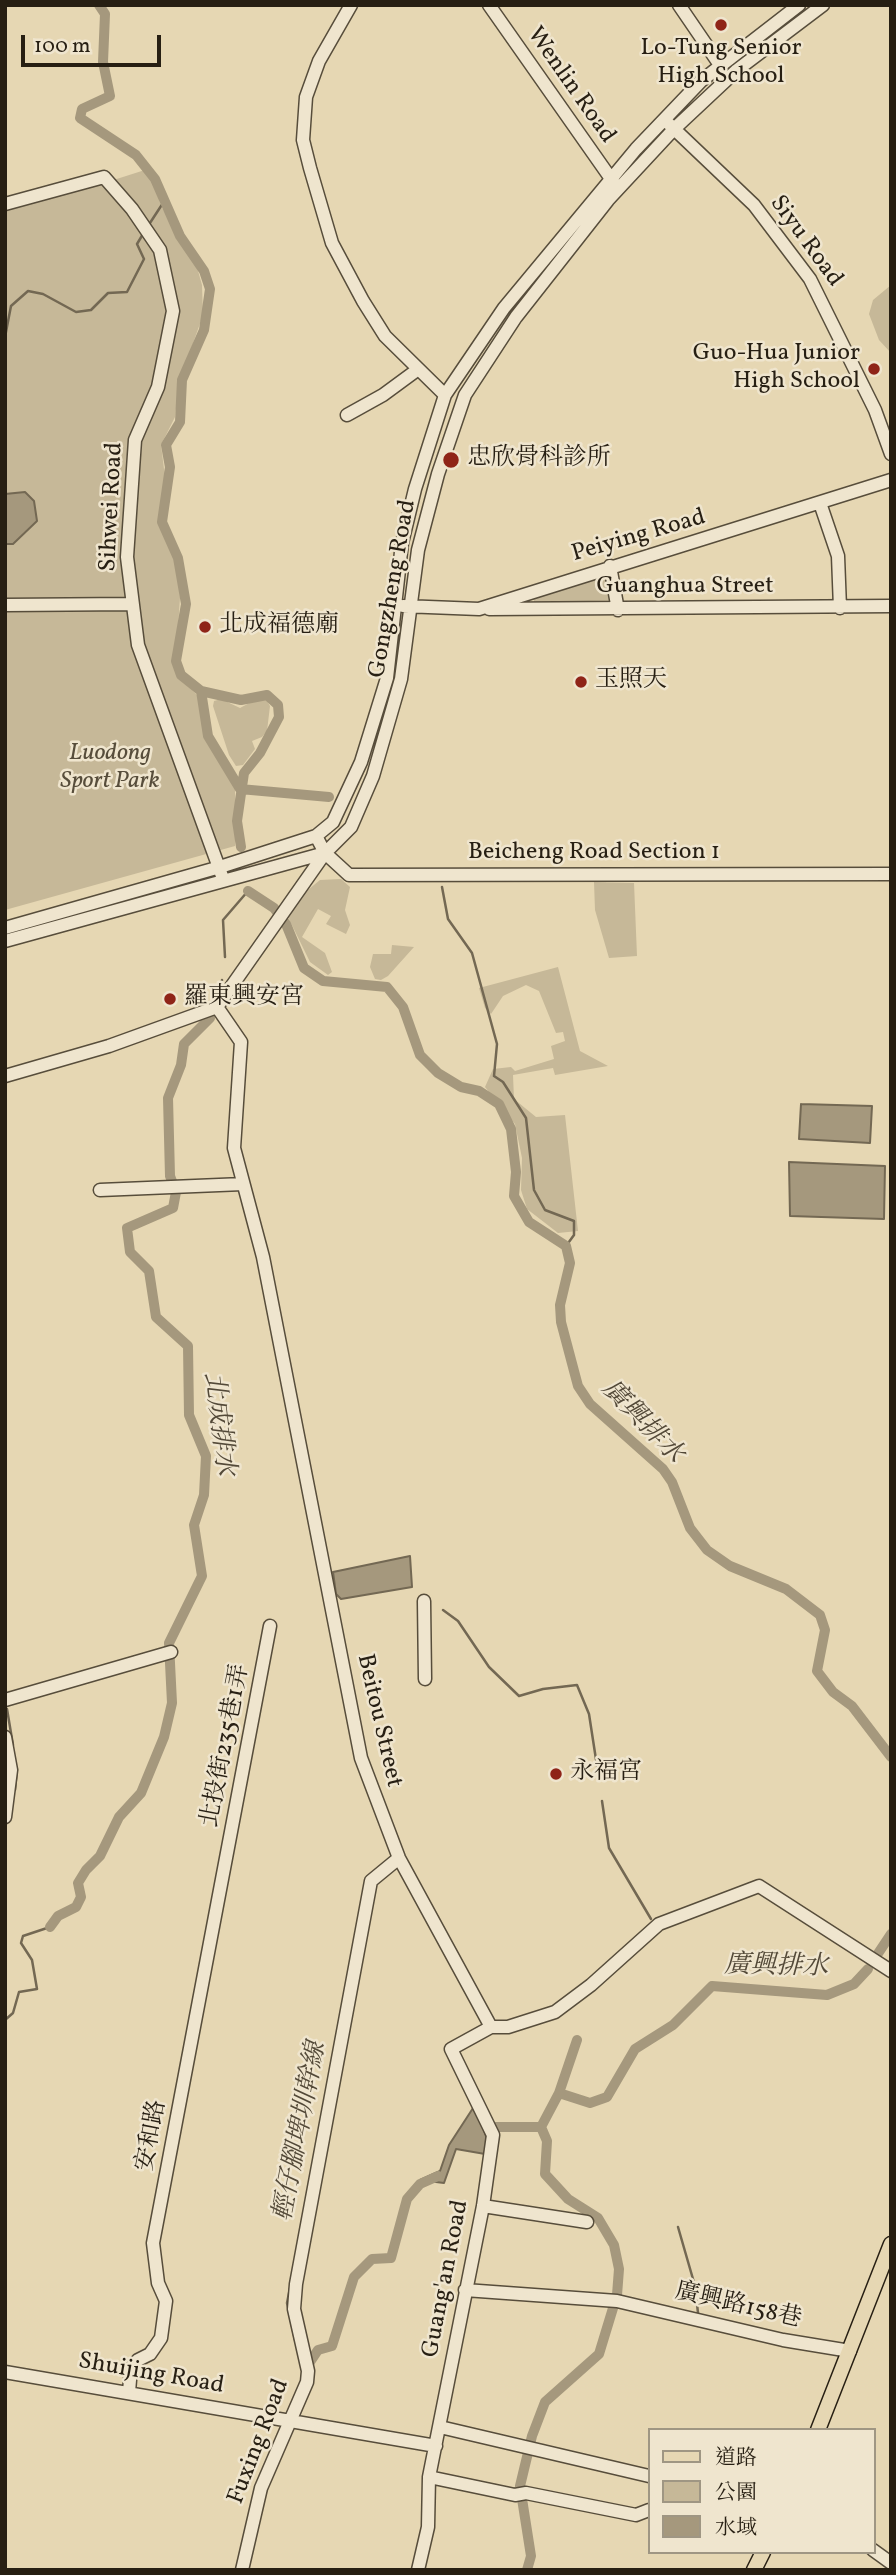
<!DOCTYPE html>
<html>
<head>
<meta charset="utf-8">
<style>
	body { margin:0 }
	#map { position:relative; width:896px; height:2575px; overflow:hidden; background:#e6d7b3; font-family:Vollkorn,"Noto Serif TC",serif }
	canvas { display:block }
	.frame { position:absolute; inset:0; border:7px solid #271f13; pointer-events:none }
	.legend { position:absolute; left:648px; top:2428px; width:228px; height:126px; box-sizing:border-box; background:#efe5ce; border:2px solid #9f9683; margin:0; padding:9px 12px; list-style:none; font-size:21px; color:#271f13 }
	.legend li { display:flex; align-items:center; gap:14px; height:35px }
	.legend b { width:35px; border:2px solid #9f9683 }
	.scale { position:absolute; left:21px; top:35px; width:140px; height:32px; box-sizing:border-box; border:4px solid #271f13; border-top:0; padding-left:9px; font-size:21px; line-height:24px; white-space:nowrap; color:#271f13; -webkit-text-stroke:5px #efe5ce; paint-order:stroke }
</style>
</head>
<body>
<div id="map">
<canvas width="896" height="2575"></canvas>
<div class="frame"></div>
<ul class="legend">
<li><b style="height:9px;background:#e6d7b3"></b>道路</li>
<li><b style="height:19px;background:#c6b898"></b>公園</li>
<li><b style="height:19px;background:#a5987d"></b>水域</li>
</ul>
<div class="scale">100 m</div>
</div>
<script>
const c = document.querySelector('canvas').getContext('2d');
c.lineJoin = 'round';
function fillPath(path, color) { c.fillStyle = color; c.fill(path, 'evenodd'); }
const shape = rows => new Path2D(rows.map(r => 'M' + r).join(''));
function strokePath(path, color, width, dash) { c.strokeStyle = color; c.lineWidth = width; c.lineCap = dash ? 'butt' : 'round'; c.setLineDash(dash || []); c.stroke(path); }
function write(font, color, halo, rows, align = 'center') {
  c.font = font + ' Vollkorn,"Noto Serif TC",serif'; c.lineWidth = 5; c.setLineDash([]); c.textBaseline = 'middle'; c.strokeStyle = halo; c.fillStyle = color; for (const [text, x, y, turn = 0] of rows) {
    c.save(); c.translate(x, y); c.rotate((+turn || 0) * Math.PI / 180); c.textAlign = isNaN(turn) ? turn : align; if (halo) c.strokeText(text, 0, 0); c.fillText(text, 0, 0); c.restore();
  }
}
const green = shape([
	[148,169,162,208,193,253,202,285,203,315,179,383,175,417,161,445,166,485,164,527,178,566,180,598,175,672,198,696,214,751,235,780,235,846,5,910,5,206,101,184],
	[891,285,891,353,879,340,869,314,873,300],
	[610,566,618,610,535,608,532,590],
	[221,699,240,708,257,699,266,699,270,706,267,731,262,737,252,741,255,749,243,765,236,766,229,755,213,706,214,701],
	[341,879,350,887,345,910,350,925,346,934,326,924,331,916,318,909,302,937,325,953,332,972,328,975,310,962,288,917,303,894,320,880],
	[594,882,634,883,637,956,609,958,595,910],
	[392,945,414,947,388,976,381,980,375,979,370,967,373,954,391,954],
	[558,967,580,1051,608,1066,555,1075,553,1068,513,1075,514,1099,536,1117,565,1115,578,1231,558,1233,527,1209,521,1190,522,1158,515,1124,485,1087,493,1069,511,1067,515,1071,554,1059,551,1046,565,1041,563,1032,556,1033,539,991,526,985,503,996,491,1014,485,1008,479,988]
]);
const water = shape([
	[25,492,34,501,37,521,13,544,5,544,5,494,25,492],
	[801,1104,872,1106,870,1143,799,1139,801,1104],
	[789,1162,885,1166,884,1219,790,1216,789,1162],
	[410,1556,412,1587,341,1599,336,1594,333,1572,410,1556],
	[475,2105,487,2139,485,2154,456,2149,444,2183,420,2180,440,2171,449,2145,475,2105]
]);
const stream = shape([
	[148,226,163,203],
	[5,337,11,306,28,291,43,294,76,312,91,310,108,293,127,292,144,259,137,244,143,234],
	[442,887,448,919,472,953,497,1044,494,1076,503,1082,526,1118,534,1190,545,1210,574,1221,574,1235,566,1246],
	[225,957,223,920,248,891],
	[220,992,222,980],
	[443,1610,458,1621,489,1667,519,1696,543,1689,577,1685,589,1714,599,1779],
	[7,1709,13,1745],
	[15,1790,17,1769],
	[602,1801,609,1848,651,1919],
	[5,2020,13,2013,19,1992,37,1989,32,1960,21,1943,23,1936,50,1927],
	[678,2227,695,2286,698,2313],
	[290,2288,287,2303,295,2340]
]);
const canal = shape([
	[99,5,105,14,103,62,110,96,82,109,80,118,136,155,155,179,180,236,204,271,210,289,204,330,182,380,180,422,166,445,170,467,162,522,178,558,186,604,176,661,181,675,201,691,241,700,267,695,278,705,279,717,260,753,244,773,237,821,241,847],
	[201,691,208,736,240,789,329,797],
	[248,891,274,908,286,924,304,968,323,981,387,987,403,1007,420,1055,438,1073,461,1087,479,1091,499,1104,511,1129,516,1172,514,1196,529,1222,566,1246,570,1263,560,1305,561,1322,578,1386,590,1404,663,1469,672,1482,690,1528,707,1550,730,1566,786,1589,820,1615,825,1630,817,1671,833,1692,852,1706,891,1757],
	[50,1927,58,1916,76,1907,81,1897,78,1883,86,1870,100,1856,119,1817,141,1793,164,1737,172,1703,169,1643,202,1576,194,1525,204,1495,206,1456,189,1415,188,1346,156,1317,149,1271,130,1252,127,1228,173,1208,176,1192,170,1176,168,1098,181,1065,184,1044,210,1018],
	[877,1955,891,1934],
	[559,2093,577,2040],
	[495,2127,541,2127],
	[541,2127,559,2093,590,2103,607,2097,635,2049,673,2025,712,1986,827,1995,854,1984,868,1969],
	[310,2362,318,2350,332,2346,354,2277,372,2259,391,2258,407,2199,420,2184,438,2176],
	[527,2570,531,2556,520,2486,532,2436,545,2402,599,2354,617,2295,619,2269,614,2245,598,2218,568,2199,545,2174,547,2141,541,2127]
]);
const minor = shape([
	[351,5,319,61,306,97,303,140,310,168,332,243,363,301,385,336,445,395],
	[489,5,614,183],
	[679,5,720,65],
	[669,124,754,205,810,279,875,410,891,454],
	[5,204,104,177,132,209,160,250,173,311,158,387,135,440,127,557,138,645,222,876],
	[347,415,383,395,417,370],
	[820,503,838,556,840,608],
	[610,566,618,610],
	[5,605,132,604],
	[403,606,479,609,891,480],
	[489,609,891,606],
	[316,836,325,853,349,875,891,874],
	[5,928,220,867,316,836,333,822,361,762,387,678,402,543,415,489,445,395,504,308,636,149,701,81,799,5],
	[5,941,325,853,351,827,373,776,401,679,418,550,438,474,465,395,516,317,608,200,674,129,737,70,823,5],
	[217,1007,241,1042,234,1148,263,1257,361,1758,399,1858,491,2027,508,2027,555,2012,591,1985,659,1924,759,1886,891,1971],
	[5,1076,109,1046,217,1007,325,853],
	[100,1190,243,1184],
	[424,1601,425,1679],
	[5,1700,171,1652],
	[5,1737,11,1770,5,1817],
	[483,2206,587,2222],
	[465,2290,617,2301,783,2340,850,2351],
	[5,2372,436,2446],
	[129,2392,131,2368,138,2360,150,2354,161,2338,166,2301,158,2283,153,2243,270,1626],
	[440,2427,649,2476],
	[429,2477,515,2495,526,2493,636,2515,649,2510],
	[873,2550,891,2563],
	[242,2570,261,2488,307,2382,308,2371,294,2309,296,2284,371,1881,399,1858],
	[418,2570,428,2527,429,2477,483,2206,493,2135,451,2049,491,2027]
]);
const major = shape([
	[818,2430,891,2244],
	[754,2570,763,2552]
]);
const markers = [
	[721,25,7,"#8f2418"],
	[874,369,7,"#8f2418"],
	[451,460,9,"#8f2418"],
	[205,627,7,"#8f2418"],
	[581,682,7,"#8f2418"],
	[170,999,7,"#8f2418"],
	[556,1774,7,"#8f2418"]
];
const poiNames = [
	["Lo-Tung Senior",721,50,"center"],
	["High School",721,78,"center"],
	["Guo-Hua Junior",860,355,"right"],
	["High School",860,383,"right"],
	["忠欣骨科診所",467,460],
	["北成福德廟",219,627],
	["玉照天",595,682],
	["羅東興安宮",184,999],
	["永福宮",570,1774]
];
const streetNames = [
	["Wenlin Road",570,86,55],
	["Siyu Road",805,242,54],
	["Sihwei Road",113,507,-87],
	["Peiying Road",639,537,-16],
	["Guanghua Street",685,588],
	["Gongzheng Road",394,589,-80],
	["Beicheng Road Section 1",594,854],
	["Beitou Street",378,1721,77],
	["北投街235巷1弄",227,1746,-79],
	["安和路",153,2136,-79],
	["Guang'an Road",447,2279,-79],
	["廣興路158巷",738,2307,13],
	["Shuijing Road",151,2375,10],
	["Fuxing Road",260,2442,-69]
];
const parkNames = [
	["Luodong",110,755],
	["Sport Park",110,783]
];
const waterNames = [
	["廣興排水",641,1423,46],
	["北成排水",217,1424,83],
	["廣興排水",776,1968,1],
	["輕仔腳埤圳幹線",302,2132,-79]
];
fillPath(green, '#c6b898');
fillPath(water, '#a5987d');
strokePath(water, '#736853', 2);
strokePath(stream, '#736853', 2.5);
strokePath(canal, '#a5987d', 10);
strokePath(minor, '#574d3b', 15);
strokePath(major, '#271f13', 17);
strokePath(minor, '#efe5ce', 12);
strokePath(major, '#e6d7b3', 14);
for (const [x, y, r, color] of markers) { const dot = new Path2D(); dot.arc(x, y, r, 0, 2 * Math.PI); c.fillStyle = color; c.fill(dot); strokePath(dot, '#efe5ce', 2.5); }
write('24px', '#271f13', '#efe5ce', poiNames, 'left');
write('24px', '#271f13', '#efe5ce', streetNames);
write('italic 24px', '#574d3b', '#efe5ce', parkNames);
write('italic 26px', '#534938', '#efe5ce', waterNames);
</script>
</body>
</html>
